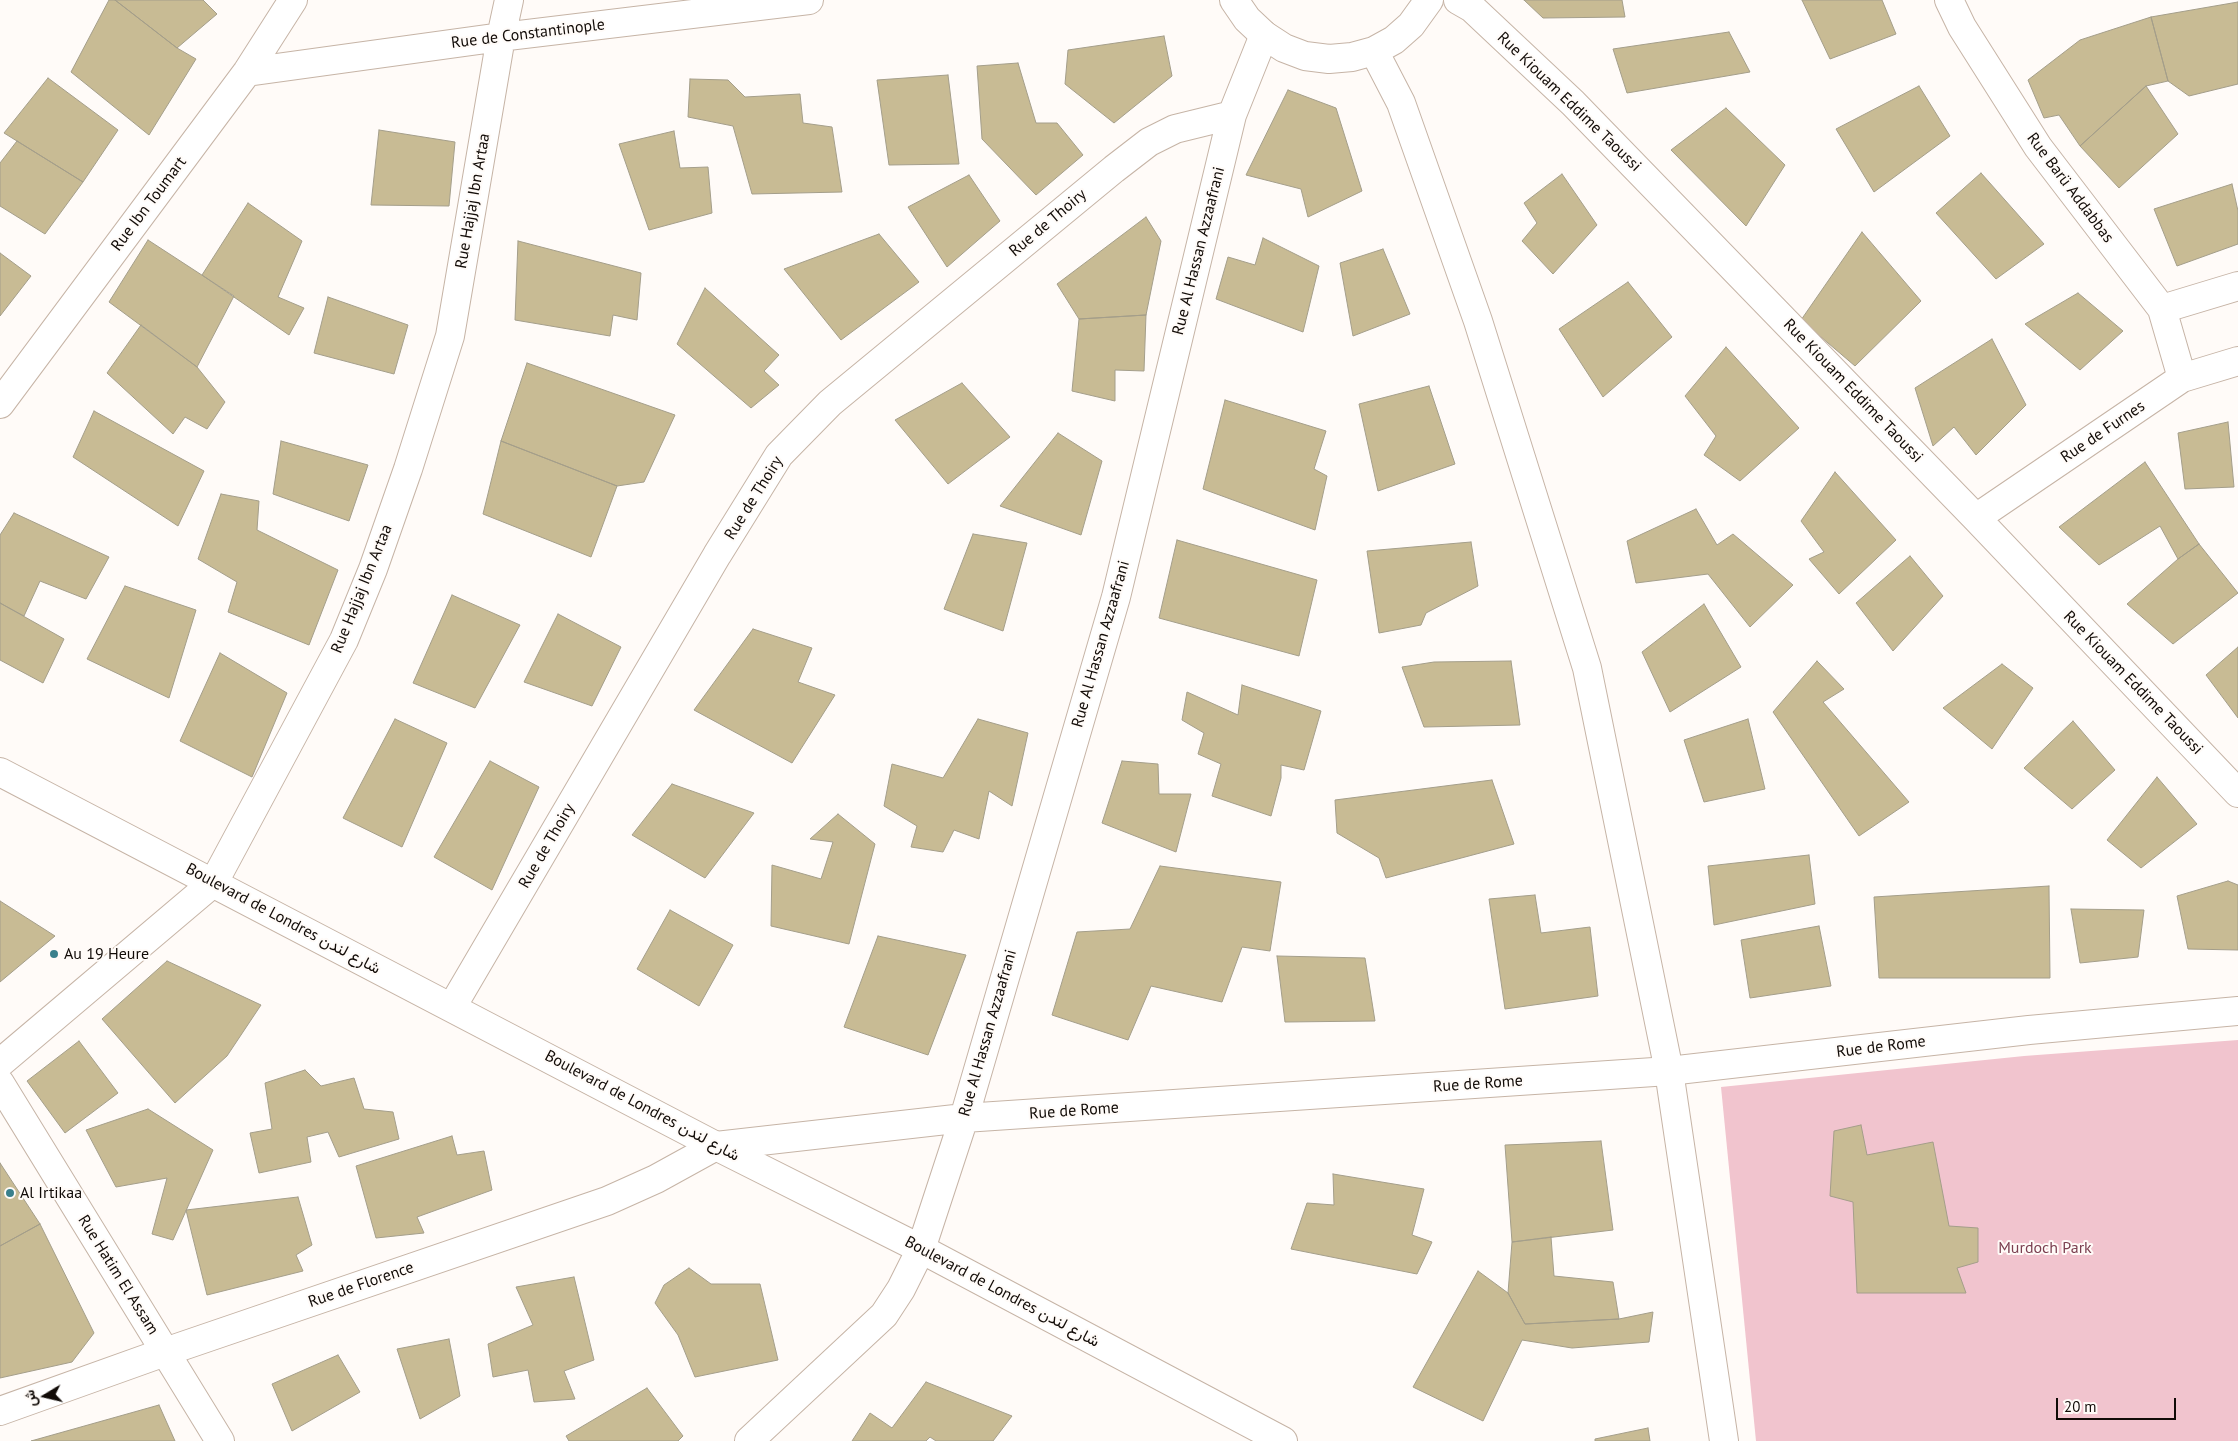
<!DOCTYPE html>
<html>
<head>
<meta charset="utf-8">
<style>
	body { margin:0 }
	#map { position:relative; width:2238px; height:1441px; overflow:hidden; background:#fffbf8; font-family:"PT Sans",Vazirmatn,sans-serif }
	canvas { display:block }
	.north { position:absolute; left:20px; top:1371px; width:50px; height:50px; -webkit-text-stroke:4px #fffbf8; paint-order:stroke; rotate:261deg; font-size:14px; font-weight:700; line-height:20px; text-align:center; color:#110b07 }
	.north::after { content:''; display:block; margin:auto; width:18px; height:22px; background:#110b07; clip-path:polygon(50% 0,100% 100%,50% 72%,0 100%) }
	.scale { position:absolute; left:2056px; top:1398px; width:120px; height:22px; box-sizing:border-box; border:2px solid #110b07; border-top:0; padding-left:6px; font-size:15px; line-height:18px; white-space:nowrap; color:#110b07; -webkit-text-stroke:4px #fffbf8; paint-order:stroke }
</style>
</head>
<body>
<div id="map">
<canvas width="2238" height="1441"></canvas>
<div class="north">ش</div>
<div class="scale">20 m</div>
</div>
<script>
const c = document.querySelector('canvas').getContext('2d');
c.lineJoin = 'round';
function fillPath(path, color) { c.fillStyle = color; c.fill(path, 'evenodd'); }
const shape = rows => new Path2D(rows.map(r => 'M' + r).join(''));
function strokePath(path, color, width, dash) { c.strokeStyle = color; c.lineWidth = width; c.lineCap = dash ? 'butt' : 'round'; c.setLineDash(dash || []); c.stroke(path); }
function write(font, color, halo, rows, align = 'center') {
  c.font = font + ' "PT Sans",Vazirmatn,sans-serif'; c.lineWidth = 4; c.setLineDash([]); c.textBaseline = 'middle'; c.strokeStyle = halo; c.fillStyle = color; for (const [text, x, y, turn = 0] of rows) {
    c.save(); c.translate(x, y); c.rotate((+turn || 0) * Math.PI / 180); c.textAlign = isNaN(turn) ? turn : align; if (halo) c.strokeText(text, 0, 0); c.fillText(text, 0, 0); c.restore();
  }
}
const green = shape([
	[2238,1040,2238,1441,1756,1441,1721,1087,2024,1056]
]);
const building = shape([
	[109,0,115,0,177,48,196,59,149,135,71,72,109,0],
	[115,0,203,0,217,14,177,48,115,0],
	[1524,0,1622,0,1625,17,1543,18,1524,0],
	[1802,0,1882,0,1896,34,1830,59,1802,0],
	[2238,2,2238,84,2189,96,2168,81,2151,17,2238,2],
	[2151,17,2168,81,2146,86,2080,146,2059,115,2044,118,2028,80,2080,40,2151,17],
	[1729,32,1750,72,1627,93,1613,49,1729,32],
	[1164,36,1172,76,1114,123,1065,84,1068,50,1164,36],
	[1018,63,1036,123,1057,123,1083,155,1036,195,982,139,977,66,1018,63],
	[948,75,959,164,889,165,877,80,948,75],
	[48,78,118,130,83,182,4,133,48,78],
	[690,79,728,80,745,97,800,94,803,123,832,127,842,192,752,194,733,126,688,117,690,79],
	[1919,86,1950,136,1874,192,1836,129,1919,86],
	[2146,86,2178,134,2119,188,2080,146,2146,86],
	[1288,90,1336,108,1362,191,1308,217,1301,189,1246,175,1288,90],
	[1726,108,1785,165,1746,226,1671,150,1726,108],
	[379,130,455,142,449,206,371,205,379,130],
	[674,131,680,168,708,167,712,213,649,230,619,144,674,131],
	[17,141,83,182,45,234,0,206,0,163,17,141],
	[1981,173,2044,244,1996,279,1936,213,1981,173],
	[1562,174,1597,225,1553,274,1522,241,1537,223,1524,203,1562,174],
	[969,175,1000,221,947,267,908,207,969,175],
	[2232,184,2238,211,2238,244,2177,266,2154,209,2232,184],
	[248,203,302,241,278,297,304,308,289,335,202,275,248,203],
	[1146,217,1161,241,1146,315,1079,319,1057,284,1146,217],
	[1862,232,1921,301,1855,366,1801,320,1862,232],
	[879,234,919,282,841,340,784,269,879,234],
	[1263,238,1319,266,1303,332,1216,299,1228,257,1255,265,1263,238],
	[148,240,234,296,197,367,109,302,148,240],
	[518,241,641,273,637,320,613,315,610,336,515,320,518,241],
	[1383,249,1410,314,1353,336,1340,263,1383,249],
	[0,253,31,276,0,316,0,253],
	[1628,282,1672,337,1603,397,1559,329,1628,282],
	[705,288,779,355,764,371,779,385,751,408,677,344,705,288],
	[2078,293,2123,331,2080,370,2025,324,2078,293],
	[328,297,408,325,394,374,314,353,328,297],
	[1146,315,1144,371,1115,370,1115,401,1072,391,1079,319,1146,315],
	[141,325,197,367,225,402,207,429,185,417,173,434,107,373,141,325],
	[1992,339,2026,405,1976,455,1954,427,1933,446,1915,388,1992,339],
	[1726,347,1799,428,1740,481,1704,455,1716,436,1685,396,1726,347],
	[527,363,675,415,644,482,617,486,501,441,527,363],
	[962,383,1010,437,948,484,895,420,962,383],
	[1429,386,1455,464,1378,491,1359,404,1429,386],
	[1225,400,1326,431,1314,469,1327,476,1315,530,1203,489,1225,400],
	[94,411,204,471,178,526,73,457,94,411],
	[2228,422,2234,487,2185,489,2178,433,2228,422],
	[1058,433,1102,461,1081,535,1000,506,1058,433],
	[281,441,368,465,349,521,273,494,281,441],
	[501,441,617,486,591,557,483,514,501,441],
	[2145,462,2199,544,2178,559,2160,526,2099,565,2059,527,2145,462],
	[1835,472,1896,540,1839,594,1809,559,1824,552,1801,521,1835,472],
	[221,494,259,501,257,530,338,570,309,645,228,612,237,582,198,559,221,494],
	[1696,509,1717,545,1733,534,1793,585,1750,627,1708,574,1636,583,1627,541,1696,509],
	[14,513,109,557,86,599,40,581,24,616,0,603,0,535,14,513],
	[973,534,1027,543,1003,631,944,609,973,534],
	[1177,540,1317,580,1299,656,1159,618,1177,540],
	[1471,542,1478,586,1426,613,1421,625,1379,633,1367,551,1471,542],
	[2199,544,2238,593,2173,644,2127,604,2178,559,2199,544],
	[1910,556,1943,596,1893,651,1856,603,1910,556],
	[125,586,196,610,169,698,87,659,125,586],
	[452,595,520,625,475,708,413,683,452,595],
	[0,603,64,639,43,683,0,660,0,603],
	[1704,604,1741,667,1670,712,1642,652,1704,604],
	[558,614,621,647,592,706,524,682,558,614],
	[753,629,812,648,798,682,835,695,792,763,694,710,753,629],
	[2238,647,2238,718,2206,675,2238,647],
	[220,653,287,693,252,777,180,741,220,653],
	[1511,661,1520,725,1424,727,1402,667,1434,662,1511,661],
	[1817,661,1844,689,1823,702,1909,802,1859,836,1773,712,1817,661],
	[2002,664,2033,688,1992,749,1943,708,2002,664],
	[1242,685,1321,711,1304,770,1281,765,1281,778,1271,816,1212,796,1221,764,1198,754,1204,733,1182,720,1187,692,1238,715,1242,685],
	[395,719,447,743,402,847,343,818,395,719],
	[978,719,1028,733,1012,806,989,791,979,839,954,830,943,852,911,847,917,826,884,806,892,764,943,778,978,719],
	[1748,719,1765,789,1704,802,1684,740,1748,719],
	[2073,721,2115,770,2072,809,2024,768,2073,721],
	[490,761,539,787,492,890,434,857,490,761],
	[1122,761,1158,764,1159,794,1191,794,1176,852,1102,823,1122,761],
	[2157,777,2197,824,2141,868,2107,840,2157,777],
	[1492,780,1514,844,1386,878,1379,858,1337,833,1335,800,1492,780],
	[672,784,754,813,705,878,632,835,672,784],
	[838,814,875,844,849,944,771,926,772,865,821,879,833,842,810,839,838,814],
	[1809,855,1815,904,1714,925,1708,866,1809,855],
	[1160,866,1281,882,1270,951,1242,947,1222,1002,1151,986,1128,1040,1052,1015,1077,932,1130,929,1160,866],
	[2228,881,2238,885,2238,950,2188,949,2177,896,2228,881],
	[2049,886,2050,978,1879,978,1874,897,2049,886],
	[1535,895,1541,933,1590,927,1598,996,1505,1009,1489,899,1535,895],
	[0,901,55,936,0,982,0,901],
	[2071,909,2144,910,2138,957,2080,963,2071,909],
	[670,910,733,945,699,1006,637,969,670,910],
	[1819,926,1831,986,1750,998,1741,940,1819,926],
	[878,936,966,955,928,1055,844,1027,878,936],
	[1277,956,1365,958,1375,1021,1285,1022,1277,956],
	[167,961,261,1005,227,1056,175,1103,102,1019,167,961],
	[79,1041,118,1093,65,1133,27,1081,79,1041],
	[305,1070,321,1086,354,1078,364,1109,393,1112,399,1139,339,1157,328,1132,307,1137,311,1162,259,1173,250,1133,272,1129,265,1083,305,1070],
	[148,1109,213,1150,173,1240,152,1234,167,1178,116,1187,86,1130,148,1109],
	[1861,1125,1867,1155,1933,1142,1949,1226,1978,1228,1978,1262,1957,1268,1966,1293,1857,1293,1853,1202,1830,1196,1834,1131,1861,1125],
	[452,1136,457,1155,484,1151,492,1190,417,1217,424,1233,376,1238,356,1166,452,1136],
	[1601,1141,1613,1230,1512,1242,1505,1145,1601,1141],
	[0,1163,40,1224,0,1246,0,1163],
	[1333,1174,1424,1189,1412,1235,1432,1242,1417,1274,1291,1249,1307,1203,1334,1205,1333,1174],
	[298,1197,312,1245,296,1255,303,1271,207,1295,186,1210,298,1197],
	[40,1224,94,1333,72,1362,0,1378,0,1246,40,1224],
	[1551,1237,1554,1276,1613,1282,1619,1319,1525,1324,1508,1293,1512,1242,1551,1237],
	[689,1268,711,1284,760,1284,778,1360,695,1377,678,1335,655,1303,664,1285,689,1268],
	[1478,1271,1508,1293,1525,1324,1619,1319,1653,1312,1649,1342,1572,1348,1522,1340,1483,1421,1413,1387,1478,1271],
	[574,1277,594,1360,564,1371,575,1399,534,1402,528,1370,493,1377,488,1344,533,1325,516,1287,574,1277],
	[449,1339,460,1396,420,1419,397,1349,449,1339],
	[338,1355,360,1392,292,1431,272,1384,338,1355],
	[926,1382,1012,1416,993,1441,936,1441,930,1437,926,1441,852,1441,870,1413,892,1428,926,1382],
	[647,1388,683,1436,678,1441,569,1441,566,1436,647,1388],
	[159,1405,175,1441,31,1441,159,1405],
	[1648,1428,1650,1441,1595,1441,1595,1439,1648,1428]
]);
const minor = shape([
	[1458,0,1472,8,1573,103,1976,518,2238,793],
	[1949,0,1962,27,2038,147,2162,309,2182,378],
	[247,72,501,37,809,0],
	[2162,309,2238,286],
	[0,404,247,72,293,0],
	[1976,518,2182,378,2238,361],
	[452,1007,717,555,779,455,830,403,1114,169,1149,142,1175,129,1232,115],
	[0,1063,214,882,344,640,373,569,408,469,450,336,501,37,509,0],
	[0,1083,220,1441],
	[0,1411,165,1352,607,1201,656,1179,716,1146,964,1118,1669,1071,2029,1030,2238,1011],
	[749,1441,884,1315,901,1289,921,1249,964,1118,1116,597,1232,115,1264,35]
]);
const tertiary = shape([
	[1234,0,1247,19,1264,35,1284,48,1305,56,1329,59,1352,57,1374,51,1394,40,1411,25,1429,0],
	[1374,51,1401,103,1478,321,1587,668,1669,1071,1724,1441],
	[0,772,716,1146,921,1249,1283,1441]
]);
const markers = [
	[54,954,5,"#3a808c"],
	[10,1193,5,"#3a808c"]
];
const streetNames = [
	["Rue de Constantinople",528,34,-7],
	["Rue Kiouam Eddime Taoussi",1569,102,44],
	["Rue Barü Addabbas",2070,188,53],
	["Rue Hajjaj Ibn Artaa",473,201,-80],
	["Rue Ibn Toumart",149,204,-53],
	["Rue de Thoiry",1048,223,-40],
	["Rue Al Hassan Azzaafrani",1199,251,-76],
	["Rue Kiouam Eddime Taoussi",1853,391,46],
	["Rue de Furnes",2103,432,-34],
	["Rue de Thoiry",754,498,-58],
	["Rue Hajjaj Ibn Artaa",362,589,-68],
	["Rue Al Hassan Azzaafrani",1101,644,-74],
	["Rue Kiouam Eddime Taoussi",2133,683,46],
	["Rue de Thoiry",547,846,-60],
	["Boulevard de Londres شارع لندن",283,919,28],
	["Rue Al Hassan Azzaafrani",988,1033,-74],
	["Rue de Rome",1881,1047,-7],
	["Rue de Rome",1478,1084,-4],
	["Boulevard de Londres شارع لندن",642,1106,28],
	["Rue de Rome",1074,1111,-4],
	["Rue Hatim El Assam",118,1275,58],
	["Rue de Florence",361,1285,-19],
	["Boulevard de Londres شارع لندن",1002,1292,28]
];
const poiNames = [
	["Au 19 Heure",64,954],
	["Al Irtikaa",20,1193]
];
const parkNames = [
	["Murdoch Park",2045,1248]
];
fillPath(green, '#f1c4ce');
fillPath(building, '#c8bb94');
strokePath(building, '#a49e8a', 1);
strokePath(minor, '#c6b4a6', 30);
strokePath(tertiary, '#c6b4a6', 30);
strokePath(minor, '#fff', 28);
strokePath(tertiary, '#fff', 28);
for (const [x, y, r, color] of markers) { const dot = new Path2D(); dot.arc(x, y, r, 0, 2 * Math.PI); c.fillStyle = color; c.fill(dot); strokePath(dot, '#fffbf8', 2); }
write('16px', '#110b07', '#fffbf8', streetNames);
write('16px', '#110b07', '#fffbf8', poiNames, 'left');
write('16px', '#7b3f50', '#fffbf8', parkNames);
</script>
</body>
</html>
